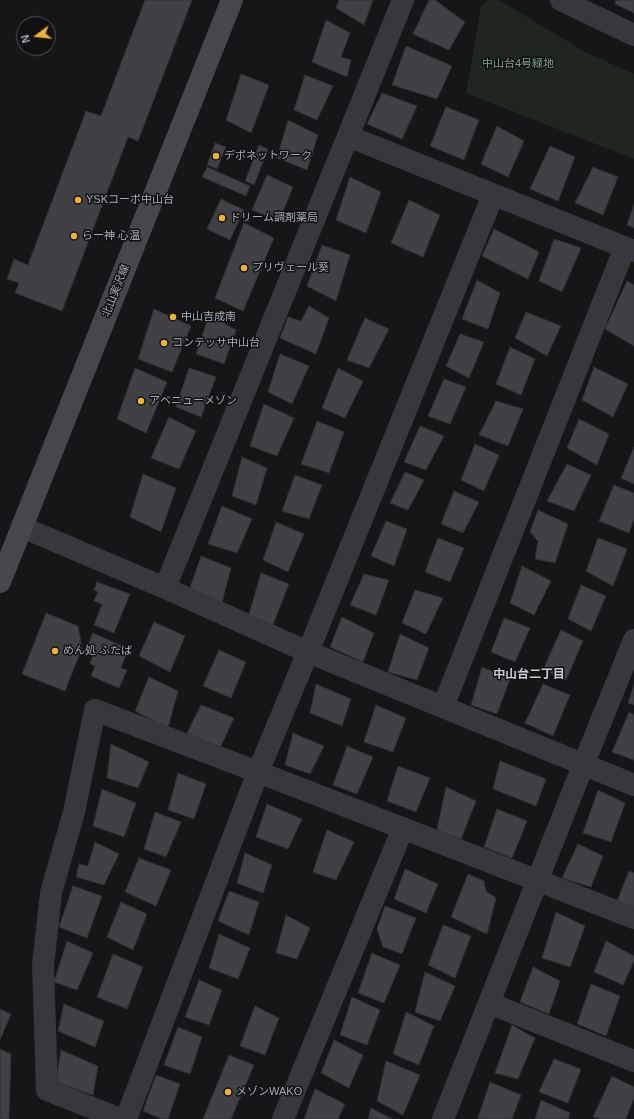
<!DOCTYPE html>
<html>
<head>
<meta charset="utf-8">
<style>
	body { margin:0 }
	#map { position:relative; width:634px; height:1119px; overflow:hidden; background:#161618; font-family:Helvetica,sans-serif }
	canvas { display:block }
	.north { position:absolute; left:16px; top:16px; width:40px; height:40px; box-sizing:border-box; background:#111113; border:1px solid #4d4f55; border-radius:50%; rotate:255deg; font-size:11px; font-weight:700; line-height:16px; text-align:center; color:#a8adb8 }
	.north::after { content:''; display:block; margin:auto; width:14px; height:18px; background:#f2b134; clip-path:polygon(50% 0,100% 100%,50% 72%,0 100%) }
</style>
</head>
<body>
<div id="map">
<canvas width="634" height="1119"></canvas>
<div class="north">N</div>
</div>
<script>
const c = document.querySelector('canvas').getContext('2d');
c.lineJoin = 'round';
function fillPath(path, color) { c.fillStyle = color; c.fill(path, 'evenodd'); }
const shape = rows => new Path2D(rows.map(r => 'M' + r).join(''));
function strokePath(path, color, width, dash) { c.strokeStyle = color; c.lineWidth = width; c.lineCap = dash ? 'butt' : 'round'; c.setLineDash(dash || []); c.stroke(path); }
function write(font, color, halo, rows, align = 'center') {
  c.font = font + ' Helvetica,"Noto Sans JP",sans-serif'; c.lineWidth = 3; c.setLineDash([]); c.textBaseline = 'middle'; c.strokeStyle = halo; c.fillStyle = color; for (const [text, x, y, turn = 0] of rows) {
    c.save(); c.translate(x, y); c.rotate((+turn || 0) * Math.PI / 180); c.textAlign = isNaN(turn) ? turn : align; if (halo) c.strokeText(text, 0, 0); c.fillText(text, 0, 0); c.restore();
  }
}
const green = shape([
	[488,0,499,0,587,53,634,74,634,159,466,93,481,6]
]);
const building = shape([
	[145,0,192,0,138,141,128,137,62,311,15,293,19,283,7,279,14,259,28,265,86,111,101,116,145,0],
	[339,0,373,0,364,25,336,8,339,0],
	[429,0,435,0,465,22,449,50,413,34,429,0],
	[616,0,634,0,634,13,615,4,616,0],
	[326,20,350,33,341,57,351,60,347,77,312,62,326,20],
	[406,46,452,66,437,99,392,85,406,46],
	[241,74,269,85,251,133,226,120,241,74],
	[305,75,333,86,317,120,294,110,305,75],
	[382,93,417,106,402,139,367,124,382,93],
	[446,107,479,120,464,160,430,146,446,107],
	[288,120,318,135,307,170,277,158,288,120],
	[497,126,524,141,508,177,481,164,497,126],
	[215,143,226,147,217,169,207,165,215,143],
	[259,145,268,149,254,185,245,181,259,145],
	[550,146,575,157,558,201,530,189,550,146],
	[207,167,250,186,246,196,202,177,207,167],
	[593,167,618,177,603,215,575,203,593,167],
	[267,175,293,187,279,221,252,210,267,175],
	[350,177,381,192,366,233,336,220,350,177],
	[221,199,244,210,230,240,207,229,221,199],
	[409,200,440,215,423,257,391,243,409,200],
	[634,204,634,228,627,225,634,204],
	[244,223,274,238,243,311,215,298,244,223],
	[494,229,539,252,528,279,482,256,494,229],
	[554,239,581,248,562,292,539,281,554,239],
	[322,245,350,255,336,301,307,286,322,245],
	[477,280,500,293,488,329,462,319,477,280],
	[627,281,634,285,634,346,605,329,627,281],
	[309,306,329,318,316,354,280,338,288,317,301,321,309,306],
	[154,309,191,326,172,372,138,359,154,309],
	[526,312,561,326,547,356,515,338,526,312],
	[209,315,236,330,224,364,196,354,209,315],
	[365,318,389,329,369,368,347,360,365,318],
	[460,334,484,342,469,378,446,366,460,334],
	[510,347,535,359,521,395,496,384,510,347],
	[280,354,309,366,292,404,268,392,280,354],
	[594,367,628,384,613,417,582,400,594,367],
	[135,368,167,382,146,433,117,419,135,368],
	[189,368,216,377,201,417,176,407,189,368],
	[338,368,363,381,345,418,322,408,338,368],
	[444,379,466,387,450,424,428,416,444,379],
	[496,401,523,409,508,446,479,435,496,401],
	[264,404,294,418,277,456,250,446,264,404],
	[169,417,196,431,179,469,151,458,169,417],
	[579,419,609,434,597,465,567,448,579,419],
	[317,421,344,432,329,473,301,464,317,421],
	[420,426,444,436,426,470,404,462,420,426],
	[475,444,499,455,484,491,461,480,475,444],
	[634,447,634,484,621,478,634,447],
	[242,457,267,468,256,505,232,496,242,457],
	[567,464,591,475,574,511,547,501,567,464],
	[405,472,424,480,408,510,390,503,405,472],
	[143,474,176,488,161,532,130,517,143,474],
	[295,475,322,485,309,519,282,511,295,475],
	[614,485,634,493,634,519,629,533,599,521,614,485],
	[454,491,479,502,463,533,441,524,454,491],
	[222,506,252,519,237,553,208,544,222,506],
	[538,510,568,524,555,563,535,559,538,541,530,532,538,510],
	[386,521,407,529,394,566,371,556,386,521],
	[276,522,304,534,288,572,263,560,276,522],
	[438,538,464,548,450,582,425,572,438,538],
	[598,538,627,549,613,586,586,571,598,538],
	[201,556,231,568,221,606,188,593,201,556],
	[522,566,551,581,534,615,510,603,522,566],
	[261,573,289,584,272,627,248,618,261,573],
	[364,574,389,580,376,615,350,605,364,574],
	[97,582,130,594,114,633,94,625,102,604,94,601,98,592,94,590,97,582],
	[581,585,606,596,591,631,568,619,581,585],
	[415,590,443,598,426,634,402,623,415,590],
	[46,613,78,626,82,648,65,691,22,674,46,613],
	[342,617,374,633,363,662,330,647,342,617],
	[504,618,530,628,515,662,491,652,504,618],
	[154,622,185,636,170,672,139,656,154,622],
	[561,630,583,641,566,680,543,670,561,630],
	[93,633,122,646,120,652,126,655,121,668,127,670,119,688,91,676,95,666,90,664,93,654,86,650,93,633],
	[400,634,429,648,417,680,388,672,400,634],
	[219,650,246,662,231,698,203,686,219,650],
	[482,667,510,679,497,714,471,705,482,667],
	[149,677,178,691,168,728,135,711,149,677],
	[316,684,351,699,342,726,310,713,316,684],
	[543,684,570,695,553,736,525,723,543,684],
	[634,684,634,705,628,703,634,684],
	[201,705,234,718,220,748,187,733,201,705],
	[376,705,406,718,393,752,364,742,376,705],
	[629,712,634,715,634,760,612,752,629,712],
	[293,733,324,746,310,774,285,765,293,733],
	[111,744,149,762,138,788,107,778,111,744],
	[347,746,373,757,357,794,333,785,347,746],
	[500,761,546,779,536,806,493,789,500,761],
	[398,766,430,778,416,812,387,801,398,766],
	[178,773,206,784,194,819,168,810,178,773],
	[446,787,476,801,461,839,437,830,446,787],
	[102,789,136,803,124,837,93,826,102,789],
	[598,790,625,803,611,842,583,833,598,790],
	[267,804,302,819,288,849,256,837,267,804],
	[497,809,527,821,512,858,484,847,497,809],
	[155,812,181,822,166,857,144,849,155,812],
	[327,830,354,842,336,880,313,872,327,830],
	[95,842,119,854,104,885,76,877,79,864,88,866,95,842],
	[578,844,603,856,591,887,562,878,578,844],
	[245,853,272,865,263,893,237,883,245,853],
	[139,858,171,870,156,906,125,892,139,858],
	[405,869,438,884,426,913,394,899,405,869],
	[629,871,634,873,634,908,617,901,629,871],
	[468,874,484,881,486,891,496,898,487,934,451,917,468,874],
	[73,886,102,896,87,938,59,927,73,886],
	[229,891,259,902,249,935,218,921,229,891],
	[121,902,147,914,133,950,107,937,121,902],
	[385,906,416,918,402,954,383,947,377,929,385,906],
	[556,912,585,926,570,967,542,958,556,912],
	[286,915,310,928,297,959,276,953,286,915],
	[443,925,471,936,455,978,428,965,443,925],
	[219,934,250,948,238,979,209,968,219,934],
	[67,941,93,953,77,990,54,982,67,941],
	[606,941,634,956,634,961,623,985,594,972,606,941],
	[372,953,400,965,384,1003,358,993,372,953],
	[113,954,143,967,127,1009,97,997,113,954],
	[533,967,560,981,549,1014,520,1002,533,967],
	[425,972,455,986,440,1021,415,1012,425,972],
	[199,980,222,990,209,1025,185,1017,199,980],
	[591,984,620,996,606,1036,577,1024,591,984],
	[352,997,380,1010,367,1045,340,1035,352,997],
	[64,1004,104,1021,95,1047,58,1031,64,1004],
	[255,1006,279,1018,265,1055,240,1046,255,1006],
	[0,1009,11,1014,0,1040,0,1009],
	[406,1012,434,1026,419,1065,393,1054,406,1012],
	[512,1025,535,1038,518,1079,495,1073,512,1025],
	[178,1027,202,1037,190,1074,164,1065,178,1027],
	[334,1040,363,1055,349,1088,321,1073,334,1040],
	[0,1049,11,1054,9,1119,0,1119,0,1049],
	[61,1050,98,1066,93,1095,56,1082,61,1050],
	[229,1055,254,1065,231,1119,203,1119,229,1055],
	[554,1059,581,1069,568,1103,539,1092,554,1059],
	[386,1061,420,1075,403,1115,377,1101,386,1061],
	[156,1075,180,1084,168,1119,162,1119,143,1111,156,1075],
	[612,1076,634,1087,634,1098,626,1119,600,1119,593,1117,612,1076],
	[490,1082,521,1095,512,1119,482,1119,478,1118,490,1082],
	[315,1089,345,1104,338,1119,304,1119,315,1089],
	[541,1100,570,1113,568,1119,535,1119,541,1100],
	[371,1108,392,1119,368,1119,371,1108]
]);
const street = shape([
	[561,0,634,35],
	[348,136,634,251],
	[22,527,165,588,308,652,634,785],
	[165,588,403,0],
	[443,707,625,247],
	[489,1003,634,1061],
	[120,1119,47,1090,43,965,51,893,74,812,95,710,258,772,634,918],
	[126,1119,258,772,308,652,493,195],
	[283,1119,403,828],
	[443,1119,584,763,634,640]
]);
const secondary = shape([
	[0,582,232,0]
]);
const markers = [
	[216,156,4,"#f2b134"],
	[78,200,4,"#f2b134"],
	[222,218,4,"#f2b134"],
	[74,236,4,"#f2b134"],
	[244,268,4,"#f2b134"],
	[173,317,4,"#f2b134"],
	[164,343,4,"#f2b134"],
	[141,401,4,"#f2b134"],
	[55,651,4,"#f2b134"],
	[228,1092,4,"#f2b134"]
];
const parkNames = [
	["中山台4号緑地",518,64]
];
const poiNames = [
	["デポネットワーク",224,156],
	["YSKコーポ中山台",86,200],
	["ドリーム調剤薬局",230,218],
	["らー神 心温",82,236],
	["プリヴェール葵",252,268],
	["中山吉成南",181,317],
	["コンテッサ中山台",172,343],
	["アベニューメゾン",149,401],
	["めん処 ふたば",63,651],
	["メゾンWAKO",236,1092]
];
const streetNames = [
	["北山実沢線",116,291,-68]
];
const neighbourhoodNames = [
	["中山台二丁目",529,675]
];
fillPath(green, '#1e261f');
fillPath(building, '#404145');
strokePath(building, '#303034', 1);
strokePath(street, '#37383d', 22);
strokePath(secondary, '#45474d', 22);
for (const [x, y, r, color] of markers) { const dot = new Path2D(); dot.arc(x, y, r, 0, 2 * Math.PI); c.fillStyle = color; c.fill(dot); strokePath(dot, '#111113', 1.5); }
write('11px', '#7fa381', '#111113', parkNames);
write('11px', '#a8adb8', '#111113', poiNames, 'left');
write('11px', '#a8adb8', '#111113', streetNames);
write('bold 12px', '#c9ccd4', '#111113', neighbourhoodNames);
</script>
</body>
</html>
